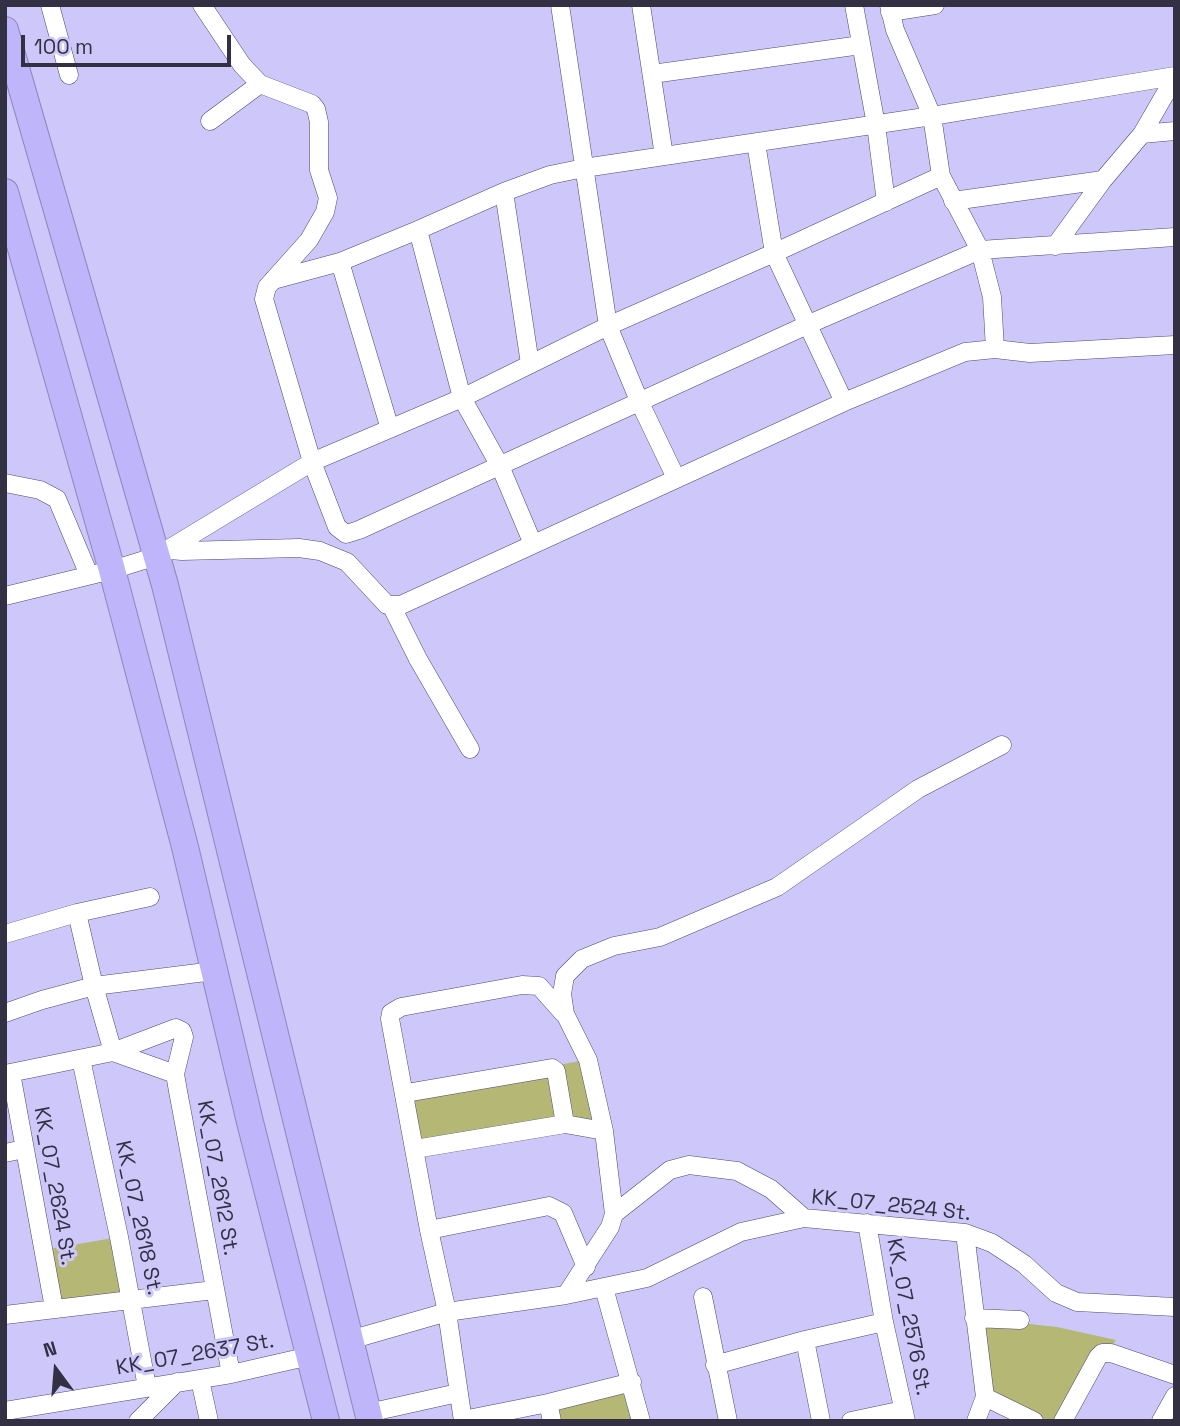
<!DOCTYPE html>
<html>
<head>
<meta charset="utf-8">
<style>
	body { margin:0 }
	#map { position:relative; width:1180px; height:1426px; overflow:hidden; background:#cec8fa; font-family:"Space Grotesk",sans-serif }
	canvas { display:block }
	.frame { position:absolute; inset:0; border:7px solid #333044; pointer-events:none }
	.north { position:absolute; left:21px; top:1335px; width:70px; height:70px; -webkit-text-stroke:5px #cec8fa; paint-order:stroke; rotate:344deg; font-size:19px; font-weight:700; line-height:28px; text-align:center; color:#333044 }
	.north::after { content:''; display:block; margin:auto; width:24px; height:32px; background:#333044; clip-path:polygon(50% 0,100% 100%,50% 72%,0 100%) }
	.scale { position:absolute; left:21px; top:35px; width:210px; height:32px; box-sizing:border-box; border:4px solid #333044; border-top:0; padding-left:9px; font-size:21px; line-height:24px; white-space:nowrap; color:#333044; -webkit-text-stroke:5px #cec8fa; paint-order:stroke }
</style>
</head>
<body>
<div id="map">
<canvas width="1180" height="1426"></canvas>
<div class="frame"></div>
<div class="north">N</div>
<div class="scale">100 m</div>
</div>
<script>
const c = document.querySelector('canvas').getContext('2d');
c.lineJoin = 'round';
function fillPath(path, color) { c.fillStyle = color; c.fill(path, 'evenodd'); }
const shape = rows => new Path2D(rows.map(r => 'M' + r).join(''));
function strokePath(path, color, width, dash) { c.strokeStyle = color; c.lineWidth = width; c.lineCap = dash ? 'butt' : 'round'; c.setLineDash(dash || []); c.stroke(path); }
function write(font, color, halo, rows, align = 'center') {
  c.font = font + ' "Space Grotesk",sans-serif'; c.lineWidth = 6; c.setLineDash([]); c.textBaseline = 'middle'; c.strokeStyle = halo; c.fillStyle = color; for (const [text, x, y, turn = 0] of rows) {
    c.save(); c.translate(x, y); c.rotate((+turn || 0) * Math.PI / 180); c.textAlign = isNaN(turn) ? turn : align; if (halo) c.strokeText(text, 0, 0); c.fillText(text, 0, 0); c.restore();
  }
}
const green = shape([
	[592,1059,602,1119,414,1149,405,1091],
	[119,1237,132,1299,54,1308,43,1250],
	[974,1318,1057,1327,1116,1340,1064,1421,1034,1421,985,1397],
	[632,1382,641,1421,552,1421,548,1403]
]);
const minor = shape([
	[50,5,69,75],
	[202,5,242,65,260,84,312,104,316,109,319,122,319,170,328,198,325,212,309,240,267,287,264,299,312,462,337,527,346,534,359,530,807,325,980,250,1175,237],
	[560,5,608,326,640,403,676,478],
	[641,5,664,156],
	[854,5,876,125,886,202],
	[890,12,935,5],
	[652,74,861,45],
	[210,121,260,84],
	[1142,134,1175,131],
	[504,192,530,364],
	[953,201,1103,180],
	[1055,246,1103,180,1142,134,1175,77],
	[340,262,390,429],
	[273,280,340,262,418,230],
	[995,349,1030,353,1175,345],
	[844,402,774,253,941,176],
	[5,483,40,490,57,499,89,575],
	[533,544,500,466,462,398,418,230,504,192,550,175,584,168,932,116,1175,76],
	[170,550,182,551,299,548,320,551,347,562,387,605,401,605,844,402,965,352,995,349,992,297,980,250,941,176,932,116,895,30,889,5],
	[5,596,112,570,157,556,312,462,462,398,608,326,774,253,756,143],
	[392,607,418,659,470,749],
	[77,913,94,986,113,1052],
	[5,934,77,913,150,897],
	[5,1013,42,1000,94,986,214,971],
	[113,1052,175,1074],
	[81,1059,119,1237,147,1387],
	[11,1073,54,1308],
	[5,1074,113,1052,176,1028,182,1031,184,1037,175,1074,178,1091,231,1374],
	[406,1093,552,1068,556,1071,565,1124],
	[415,1149,565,1124,604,1131],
	[5,1153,24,1149],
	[614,1214,670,1170,689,1165,737,1171,771,1189,804,1218],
	[867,1223,884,1322,906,1421],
	[429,1230,549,1206,563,1213,586,1267],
	[965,1233,985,1397,1034,1421],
	[604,1288,641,1421],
	[566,1295,610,1227,614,1214,604,1131,588,1060,565,1014,562,994,565,976,582,959,614,946,660,937,777,887,918,789,1002,745],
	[703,1297,728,1421],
	[5,1315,214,1290],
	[974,1318,1020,1320],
	[350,1340,447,1312,566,1295,647,1278,741,1232,804,1218,965,1233,992,1243,1024,1264,1056,1293,1077,1302,1175,1307],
	[805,1340,821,1421],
	[715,1365,805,1340,884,1322],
	[200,1380,209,1421],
	[548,1403,552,1421],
	[5,1411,231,1374,310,1356],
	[368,1413,458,1393],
	[463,1420,548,1403,632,1382],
	[138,1421,177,1382],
	[463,1421,447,1312,429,1230,390,1019,391,1013,401,1007,522,985,539,986,563,1013],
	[851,1421,903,1410],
	[976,1421,985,1397],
	[1063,1421,1098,1357,1102,1353,1111,1353,1175,1375],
	[1161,1421,1175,1396]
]);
const highway = shape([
	[5,30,165,585,370,1421],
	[5,192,112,570,185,847,250,1122,326,1421]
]);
const streetNames = [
	["KK_07_2612 St.",217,1178,80],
	["KK_07_2624 St.",54,1186,80],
	["KK_07_2524 St.",891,1206,6],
	["KK_07_2618 St.",138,1218,78],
	["KK_07_2576 St.",908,1317,79],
	["KK_07_2637 St.",195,1355,-10]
];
fillPath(green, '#b4b874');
strokePath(minor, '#4f4772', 19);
strokePath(highway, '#8e86ba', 28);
strokePath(minor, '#fff', 18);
strokePath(highway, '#bfb5fa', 26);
write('21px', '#333044', '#cec8fa', streetNames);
</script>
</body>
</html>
